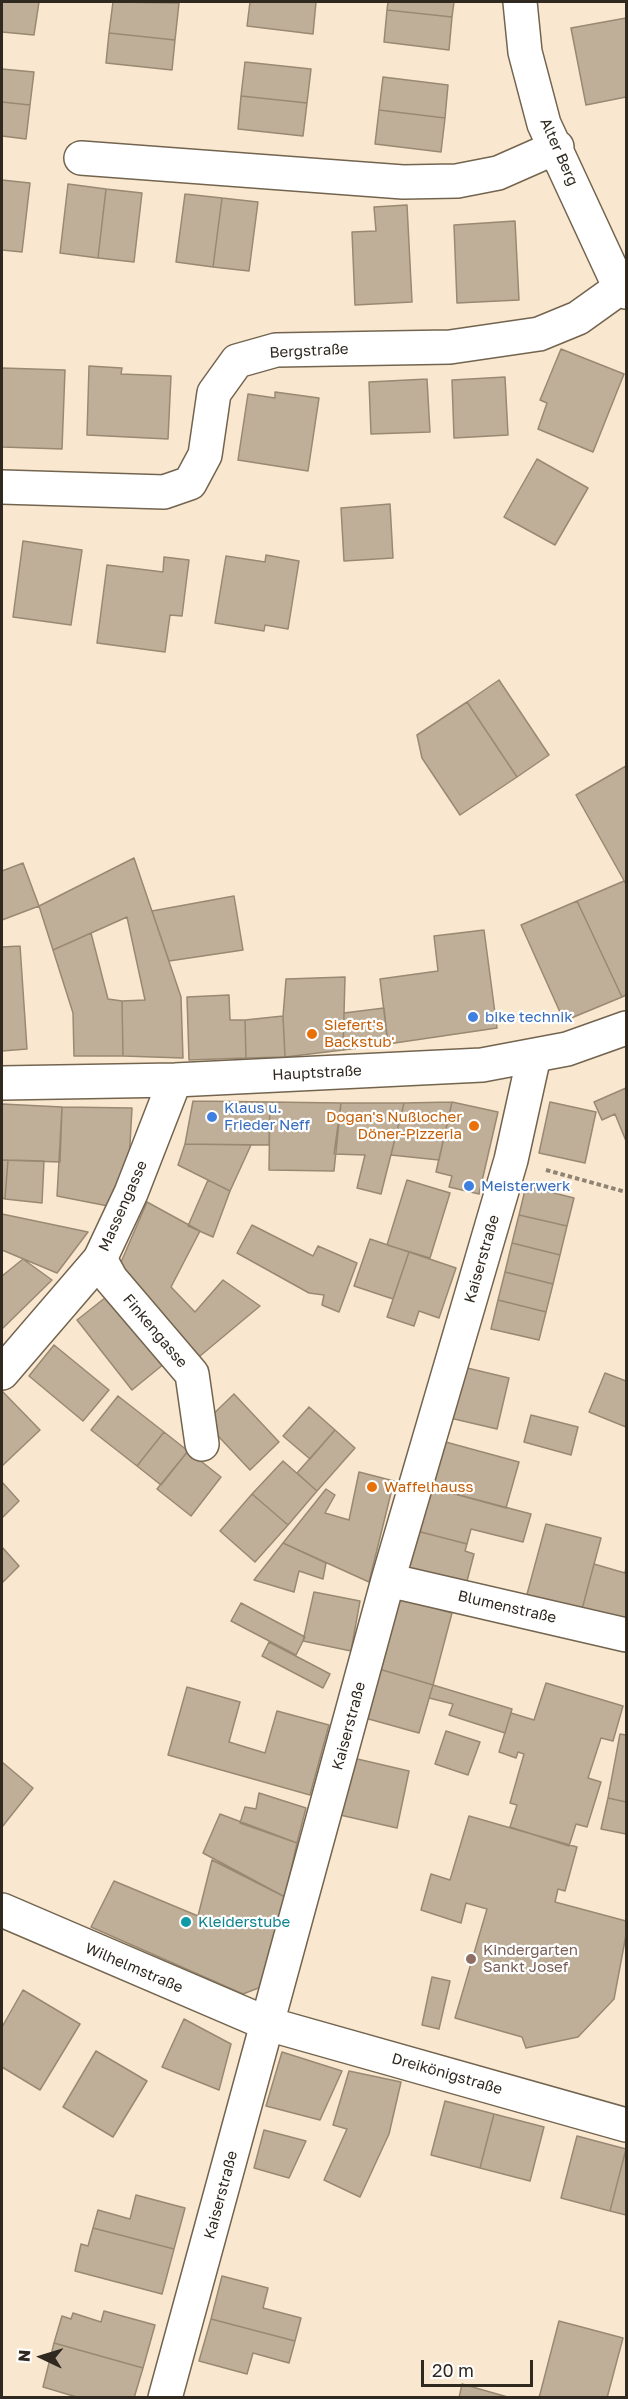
<!DOCTYPE html>
<html>
<head>
<meta charset="utf-8">
<style>
	body { margin:0 }
	#map { position:relative; width:628px; height:2399px; overflow:hidden; background:#f9e8cf; font-family:"Golos Text",sans-serif }
	canvas { display:block }
	.frame { position:absolute; inset:0; border:3px solid #302920; pointer-events:none }
	.north { position:absolute; left:12px; top:2327px; width:60px; height:60px; -webkit-text-stroke:4px #fff; paint-order:stroke; rotate:274deg; font-size:16px; font-weight:700; line-height:24px; text-align:center; color:#302920 }
	.north::after { content:''; display:block; margin:auto; width:21px; height:27px; background:#302920; clip-path:polygon(50% 0,100% 100%,50% 72%,0 100%) }
	.scale { position:absolute; left:421px; top:2360px; width:112px; height:27px; box-sizing:border-box; border:3px solid #302920; border-top:0; padding-left:8px; font-size:18px; line-height:21px; white-space:nowrap; color:#302920; -webkit-text-stroke:4px #fff; paint-order:stroke }
</style>
</head>
<body>
<div id="map">
<canvas width="628" height="2399"></canvas>
<div class="frame"></div>
<div class="north">N</div>
<div class="scale">20 m</div>
</div>
<script>
const c = document.querySelector('canvas').getContext('2d');
c.lineJoin = 'round';
function fillPath(path, color) { c.fillStyle = color; c.fill(path, 'evenodd'); }
const shape = rows => new Path2D(rows.map(r => 'M' + r).join(''));
function strokePath(path, color, width, dash) { c.strokeStyle = color; c.lineWidth = width; c.lineCap = dash ? 'butt' : 'round'; c.setLineDash(dash || []); c.stroke(path); }
function write(font, color, halo, rows, align = 'center') {
  c.font = font + ' "Golos Text",sans-serif'; c.lineWidth = 4.5; c.setLineDash([]); c.textBaseline = 'middle'; c.strokeStyle = halo; c.fillStyle = color; for (const [text, x, y, turn = 0] of rows) {
    c.save(); c.translate(x, y); c.rotate((+turn || 0) * Math.PI / 180); c.textAlign = isNaN(turn) ? turn : align; if (halo) c.strokeText(text, 0, 0); c.fillText(text, 0, 0); c.restore();
  }
}
const building = shape([
	[2,2,39,2,34,35,2,32,2,2],
	[113,2,179,3,175,40,109,33,113,2],
	[250,2,316,2,313,34,247,26,250,2],
	[388,2,454,2,452,17,387,10,388,2],
	[387,10,452,17,449,50,384,42,387,10],
	[626,18,626,97,586,105,571,28,626,18],
	[109,33,175,40,172,70,106,63,109,33],
	[245,62,311,69,307,103,241,96,245,62],
	[2,69,34,72,30,105,2,102,2,69],
	[383,77,448,85,445,118,379,110,383,77],
	[241,96,307,103,303,136,238,129,241,96],
	[2,102,30,105,26,139,2,136,2,102],
	[379,110,445,118,441,152,375,144,379,110],
	[2,180,30,183,22,252,2,250,2,180],
	[68,184,106,189,98,258,60,253,68,184],
	[106,189,142,193,134,262,98,258,106,189],
	[185,194,222,198,213,267,176,262,185,194],
	[222,198,258,202,249,271,213,267,222,198],
	[407,205,412,302,355,305,352,232,376,231,374,207,407,205],
	[515,221,519,300,457,303,454,225,515,221],
	[561,349,624,374,593,452,538,429,547,403,540,400,561,349],
	[89,366,122,368,121,374,171,376,168,439,87,435,89,366],
	[2,368,65,370,62,449,2,447,2,368],
	[505,377,508,435,454,438,452,380,505,377],
	[427,379,430,432,371,434,369,382,427,379],
	[275,392,319,398,308,471,238,460,248,394,275,398,275,392],
	[537,459,588,488,555,545,504,517,537,459],
	[390,504,393,558,344,561,341,508,390,504],
	[23,541,82,550,71,625,13,617,23,541],
	[266,555,299,561,288,629,265,625,264,631,215,623,226,556,265,562,266,555],
	[164,557,189,560,182,616,170,615,165,652,97,643,107,565,163,572,164,557],
	[499,680,549,755,517,777,467,702,499,680],
	[467,702,517,777,460,815,422,758,417,735,467,702],
	[626,766,626,884,576,795,626,766],
	[134,858,181,997,183,1058,123,1056,122,1001,145,1000,127,917,53,950,39,906,134,858],
	[23,863,39,906,2,920,2,871,23,863],
	[624,881,626,884,626,995,622,997,577,901,624,881],
	[234,896,243,950,169,961,152,911,234,896],
	[577,901,622,997,564,1021,521,925,577,901],
	[484,930,497,1028,388,1044,380,979,438,971,434,936,484,930],
	[91,933,108,999,122,1001,123,1056,74,1056,73,1013,53,950,91,933],
	[20,946,27,1049,2,1051,2,947,20,946],
	[345,977,343,1050,285,1057,283,1016,286,979,345,977],
	[229,995,230,1020,245,1020,246,1058,189,1060,187,997,229,995],
	[384,1008,388,1044,343,1050,344,1013,384,1008],
	[283,1016,285,1057,246,1058,245,1020,283,1016],
	[626,1088,626,1141,615,1114,602,1120,594,1102,626,1088],
	[193,1101,270,1102,269,1145,185,1144,193,1101],
	[270,1102,341,1103,334,1171,269,1170,270,1102],
	[452,1102,439,1160,391,1155,404,1103,452,1102],
	[452,1102,498,1112,479,1194,449,1187,452,1176,436,1172,452,1102],
	[550,1102,596,1112,585,1163,539,1153,550,1102],
	[341,1103,404,1103,381,1194,357,1188,365,1155,334,1154,341,1103],
	[2,1104,62,1107,60,1162,2,1160,2,1104],
	[62,1107,132,1108,129,1162,108,1206,57,1196,62,1107],
	[185,1144,251,1145,230,1191,178,1165,185,1144],
	[2,1160,8,1160,5,1199,2,1198,2,1160],
	[8,1160,44,1161,42,1203,5,1199,8,1160],
	[208,1180,230,1191,213,1237,188,1226,208,1180],
	[407,1180,450,1193,430,1258,387,1245,407,1180],
	[526,1186,574,1198,567,1226,519,1215,526,1186],
	[147,1202,200,1231,171,1287,195,1312,223,1280,260,1306,194,1361,115,1276,147,1202],
	[2,1214,88,1232,57,1273,2,1250,2,1214],
	[519,1215,567,1226,560,1255,512,1243,519,1215],
	[252,1225,313,1256,318,1246,357,1263,339,1312,322,1305,324,1295,309,1293,237,1253,252,1225],
	[370,1239,409,1252,393,1299,354,1286,370,1239],
	[512,1243,560,1255,553,1284,505,1272,512,1243],
	[409,1252,456,1268,439,1318,419,1311,414,1326,387,1317,409,1252],
	[23,1259,52,1280,2,1329,2,1276,23,1259],
	[505,1272,553,1284,546,1312,498,1300,505,1272],
	[115,1290,170,1359,132,1390,77,1320,115,1290],
	[498,1300,546,1312,539,1340,491,1329,498,1300],
	[54,1345,109,1390,83,1421,29,1376,54,1345],
	[463,1367,509,1378,497,1429,450,1418,463,1367],
	[605,1373,626,1381,626,1427,589,1412,605,1373],
	[3,1392,40,1430,2,1466,2,1393,3,1392],
	[234,1394,279,1442,250,1470,205,1422,234,1394],
	[118,1396,164,1432,137,1466,91,1430,118,1396],
	[309,1407,335,1430,310,1459,283,1436,309,1407],
	[531,1415,578,1427,571,1455,524,1442,531,1415],
	[335,1430,355,1448,317,1491,297,1473,335,1430],
	[164,1432,188,1451,161,1485,137,1466,164,1432],
	[442,1441,519,1462,506,1508,429,1487,442,1441],
	[188,1451,221,1477,191,1516,157,1489,188,1451],
	[283,1461,317,1491,288,1525,252,1494,283,1461],
	[359,1472,394,1481,369,1582,283,1543,326,1489,335,1495,325,1513,349,1520,359,1472],
	[2,1482,19,1501,2,1518,2,1482],
	[429,1487,531,1514,523,1542,471,1529,467,1544,417,1531,429,1487],
	[252,1494,288,1525,255,1562,220,1531,252,1494],
	[546,1524,601,1538,581,1613,526,1598,546,1524],
	[417,1531,467,1544,465,1551,474,1554,466,1585,407,1569,417,1531],
	[283,1543,326,1563,323,1579,299,1571,294,1592,254,1580,283,1543],
	[2,1547,19,1566,2,1583,2,1547],
	[594,1564,625,1573,626,1568,626,1625,581,1613,594,1564],
	[314,1592,360,1601,351,1651,303,1641,314,1592],
	[398,1598,452,1613,433,1685,379,1669,398,1598],
	[241,1603,305,1637,296,1655,231,1621,241,1603],
	[269,1642,330,1674,323,1688,262,1656,269,1642],
	[379,1669,433,1685,419,1733,365,1718,379,1669],
	[546,1683,623,1706,613,1741,601,1738,588,1778,601,1782,587,1827,576,1824,569,1846,510,1827,517,1805,510,1803,524,1754,518,1752,516,1758,499,1752,511,1713,534,1720,546,1683],
	[433,1685,512,1709,505,1733,449,1715,453,1704,429,1698,433,1685],
	[187,1687,240,1702,229,1742,265,1753,277,1711,329,1725,310,1795,168,1755,187,1687],
	[446,1731,480,1742,468,1775,435,1764,446,1731],
	[620,1734,626,1735,626,1802,608,1798,620,1734],
	[353,1758,409,1771,397,1828,340,1815,353,1758],
	[2,1762,33,1788,2,1827,2,1762],
	[259,1793,306,1808,297,1843,240,1823,245,1807,256,1809,259,1793],
	[608,1798,626,1802,626,1834,601,1829,608,1798],
	[220,1814,297,1843,285,1897,203,1853,220,1814],
	[469,1816,577,1847,565,1891,558,1889,555,1902,626,1921,626,1935,614,1999,578,2037,526,2048,522,2037,455,2018,487,1909,466,1903,461,1923,421,1910,431,1874,450,1880,469,1816],
	[212,1860,285,1897,261,1987,243,1994,91,1927,114,1881,198,1916,212,1860],
	[432,1977,450,1981,439,2029,422,2025,432,1977],
	[23,1990,80,2024,40,2090,2,2067,2,2027,23,1990],
	[184,2019,231,2044,219,2090,162,2067,184,2019],
	[96,2051,147,2081,113,2137,63,2107,96,2051],
	[282,2052,342,2071,320,2120,266,2106,282,2052],
	[349,2071,401,2082,389,2134,360,2197,324,2180,347,2129,333,2125,349,2071],
	[445,2101,494,2114,480,2168,431,2155,445,2101],
	[494,2114,544,2127,530,2181,480,2168,494,2114],
	[264,2130,306,2141,289,2178,254,2168,264,2130],
	[577,2136,626,2149,610,2211,561,2198,577,2136],
	[626,2149,626,2215,610,2211,626,2149],
	[136,2195,185,2208,174,2249,93,2228,98,2210,130,2219,136,2195],
	[93,2228,174,2249,162,2294,75,2271,81,2244,88,2246,93,2228],
	[222,2276,268,2288,263,2308,301,2318,295,2341,211,2319,222,2276],
	[104,2311,155,2325,143,2368,54,2343,62,2316,71,2319,73,2313,101,2322,104,2311],
	[211,2319,295,2341,289,2363,253,2353,247,2374,199,2361,211,2319],
	[559,2321,623,2338,607,2398,539,2398,559,2321],
	[54,2343,143,2368,134,2398,80,2398,43,2387,54,2343],
	[462,2384,511,2398,459,2398,462,2384]
]);
const path = shape([
	[546,1170,626,1192]
]);
const minor = shape([
	[520,2,525,52,544,124,620,288,626,292],
	[81,158,403,182,457,181,498,173,557,147],
	[2,487,164,492,190,483,205,455,214,393,237,361,276,350,450,347,539,334,578,318,620,288],
	[100,1259,111,1279,192,1374,202,1444],
	[388,1580,626,1635],
	[2,1910,268,2024,626,2125],
	[165,2398,388,1580,511,1160,534,1056]
]);
const major = shape([
	[2,1083,175,1080,482,1065,567,1049,626,1028],
	[2,1373,100,1259,131,1193,175,1080]
]);
const markers = [
	[473,1017,6,"#3f7fe0"],
	[312,1034,6,"#e8710a"],
	[212,1117,6,"#3f7fe0"],
	[474,1126,6,"#e8710a"],
	[469,1186,6,"#3f7fe0"],
	[372,1487,6,"#e8710a"],
	[186,1922,6,"#0f9aa8"],
	[471,1959,6,"#8d6e63"]
];
const streetNames = [
	["Alter Berg",559,152,66],
	["Bergstraße",309,351,-3],
	["Hauptstraße",317,1073,-3],
	["Massengasse",123,1206,-66],
	["Kaiserstraße",482,1259,-74],
	["Finkengasse",155,1331,50],
	["Blumenstraße",507,1607,13],
	["Kaiserstraße",349,1726,-75],
	["Wilhelmstraße",134,1968,23],
	["Dreikönigstraße",447,2074,16],
	["Kaiserstraße",221,2195,-75]
];
const shopNames = [
	["bike technik",485,1017],
	["Klaus u.",224,1108],
	["Frieder Neff",224,1125],
	["Meisterwerk",481,1186]
];
const foodNames = [
	["Siefert's",324,1025],
	["Backstub'",324,1042],
	["Dogan's Nußlocher",462,1117,"right"],
	["Döner-Pizzeria",462,1134,"right"],
	["Waffelhauss",384,1487]
];
const cultureNames = [
	["Kleiderstube",198,1922]
];
const educationNames = [
	["Kindergarten",483,1950],
	["Sankt Josef",483,1967]
];
fillPath(building, '#c0af98');
strokePath(building, '#998972', 1.5);
strokePath(minor, '#73644f', 36);
strokePath(major, '#73644f', 36);
strokePath(path, '#8f8373', 4, [4.5, 3]);
strokePath(minor, '#fff', 33);
strokePath(major, '#fff', 33);
for (const [x, y, r, color] of markers) { const dot = new Path2D(); dot.arc(x, y, r, 0, 2 * Math.PI); c.fillStyle = color; c.fill(dot); strokePath(dot, '#fff', 2); }
write('15px', '#302920', '#fff', streetNames);
write('15px', '#366cbe', '#fff', shopNames, 'left');
write('15px', '#c56008', '#fff', foodNames, 'left');
write('15px', '#0d838f', '#fff', cultureNames, 'left');
write('15px', '#785e54', '#fff', educationNames, 'left');
</script>
</body>
</html>
